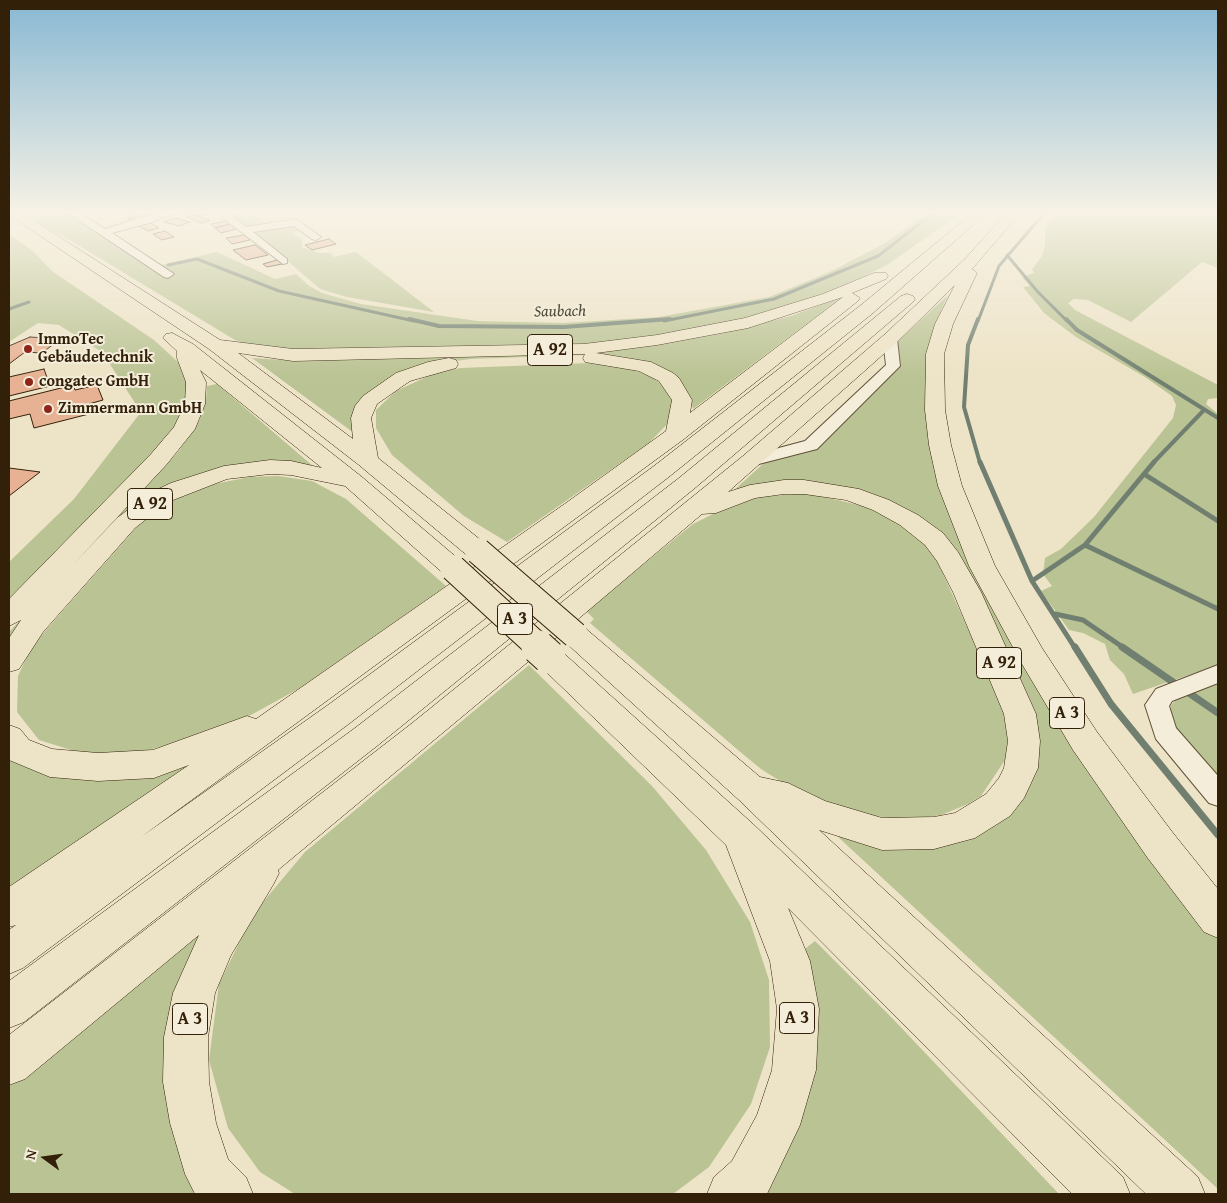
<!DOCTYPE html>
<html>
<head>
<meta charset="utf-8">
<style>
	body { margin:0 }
	#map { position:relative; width:1227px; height:1203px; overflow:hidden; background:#ede3c6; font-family:"Gentium Book Plus",serif }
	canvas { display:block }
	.frame { position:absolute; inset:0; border:10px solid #322009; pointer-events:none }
	.north { position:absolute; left:20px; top:1133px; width:50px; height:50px; -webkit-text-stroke:4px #f3edda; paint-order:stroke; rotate:284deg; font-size:14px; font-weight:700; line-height:20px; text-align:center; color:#322009 }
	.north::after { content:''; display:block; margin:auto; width:18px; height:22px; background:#322009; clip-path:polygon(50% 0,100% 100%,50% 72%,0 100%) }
</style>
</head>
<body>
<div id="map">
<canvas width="1227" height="1203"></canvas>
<div class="frame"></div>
<div class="north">N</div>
</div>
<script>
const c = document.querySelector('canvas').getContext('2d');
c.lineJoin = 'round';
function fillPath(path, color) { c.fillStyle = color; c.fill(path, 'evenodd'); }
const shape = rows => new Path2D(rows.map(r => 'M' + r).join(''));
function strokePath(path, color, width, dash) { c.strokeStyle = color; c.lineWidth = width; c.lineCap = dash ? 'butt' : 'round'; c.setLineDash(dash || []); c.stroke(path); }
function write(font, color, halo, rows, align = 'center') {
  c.font = font + ' "Gentium Book Plus",serif'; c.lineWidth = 4; c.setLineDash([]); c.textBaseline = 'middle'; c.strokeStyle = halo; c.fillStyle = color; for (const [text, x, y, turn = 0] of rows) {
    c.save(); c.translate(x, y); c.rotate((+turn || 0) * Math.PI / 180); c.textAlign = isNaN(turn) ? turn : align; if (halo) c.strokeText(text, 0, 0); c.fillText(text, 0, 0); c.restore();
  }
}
const green = shape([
	[22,211,64,211,153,267,217,252,275,279,296,274,308,285,322,293,361,304,477,321,564,323,659,317,769,297,832,271,885,243,930,211,964,211,887,265,840,288,771,313,646,338,585,344,354,352,260,349,235,340,68,239,45,227],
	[224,211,248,211,269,225,246,227],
	[1061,211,1218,211,1218,268,1202,262,1131,322,1088,300,1074,299,1068,303,1075,310,1218,385,1218,398,1208,399,1206,404,1218,414,1218,665,1133,694,1124,674,1110,660,1105,644,1083,633,1069,630,1041,591,1052,586,1043,574,1045,558,1061,549,1094,517,1173,418,1176,405,1172,396,1145,377,1076,337,1044,313,1023,287,1030,286,1022,277,1034,273,1032,269,1042,256,1045,245,1045,230,1048,222],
	[295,223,303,229,292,233,302,239,302,247,319,253,331,253,333,257,356,252,434,312,347,297,320,289,253,231],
	[9,234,34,252,52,271,154,340,179,363,188,387,187,405,171,434,139,472,9,606,9,562,74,499,141,412,102,352,59,325,38,323,9,342],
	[948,295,936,322,929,348,941,481,1125,815,1218,937,1218,1189,836,835,903,848,966,841,1008,812,1032,780,1040,743,1027,697,954,551,859,493,733,491,764,463,816,448,901,365,896,343],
	[842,297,693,409,691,399,670,374,585,355,471,359,439,363,382,388,354,433,252,358,300,361,610,349,668,343,719,334,791,316],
	[589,363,621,366,651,376,669,391,675,405,671,420,649,443,507,542,464,516,392,455,376,428,376,410,396,391,435,373,460,368],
	[217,384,313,466,189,480,27,624,9,646,9,632,178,452,199,421,206,401,207,386],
	[278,476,312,481,346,499,446,586,300,688,229,727,142,752,84,754,39,740,17,712,18,676,32,646,142,521,166,503,209,485,250,477],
	[807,493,863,506,890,518,920,539,934,554,1002,704,1008,735,1007,757,981,796,968,804,941,815,919,818,893,818,864,815,796,791,761,769,738,750,590,623,594,619,586,611,693,524,731,505,758,497],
	[529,665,652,786,706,850,750,922,769,980,770,1047,751,1104,709,1167,673,1194,295,1194,260,1172,228,1128,209,1060,219,984,253,914,305,852],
	[1218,683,1218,787,1203,771,1169,720,1171,705,1180,696],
	[9,759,53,775,202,759,192,768,9,892],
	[204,925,180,1144,209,1194,9,1194,9,1081],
	[815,941,892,1018,1059,1194,753,1194,798,1127,801,952]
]);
const streamFar3 = shape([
	[1007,255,1037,291,1067,321],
	[168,265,197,259,279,291,414,321],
	[9,309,29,302],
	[664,321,774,299,878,256,936,211],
	[978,321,999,266,1046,211]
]);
const streamFar2 = shape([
	[409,319,439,326,564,327,670,319],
	[978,319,968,345,964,407,980,463],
	[1066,319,1077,330,1218,418],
	[1153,463,1204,410]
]);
const streamFar1 = shape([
	[980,462,1032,581,1075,648],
	[1144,474,1218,521],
	[1085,545,1218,609],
	[1032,581,1085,545,1154,462],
	[1055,614,1083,620,1124,648]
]);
const stream = shape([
	[1075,647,1111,704,1218,835],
	[1122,647,1218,713]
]);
const building = shape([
	[142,211,151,216,131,221,127,219,132,218,126,215,142,211],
	[197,211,211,211,217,212,197,216,188,213,197,211],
	[194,215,197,216,210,220,202,223,187,217,194,215],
	[175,218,190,222,179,226,164,222,175,218],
	[226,221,230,224,215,228,211,224,226,221],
	[151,223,159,228,148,231,139,226,151,223],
	[230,224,236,229,221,233,215,228,230,224],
	[165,231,174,237,162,240,153,234,165,231],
	[244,235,250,240,232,244,226,238,244,235],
	[329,239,336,244,312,250,305,245,329,239],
	[255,245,268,255,246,260,233,250,255,245],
	[277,260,282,264,267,267,263,264,277,260],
	[30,337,45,338,38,342,55,343,42,353,25,352,9,364,9,346,30,337],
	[44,369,50,386,9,396,9,377,44,369],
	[73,385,75,390,97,385,103,400,85,405,89,414,34,428,30,414,9,419,9,401,73,385],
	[9,468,40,472,9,496,9,468]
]);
const minor = shape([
	[65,211,76,211,105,229,162,211,175,211,174,213,149,223,112,233,174,274,168,278,164,277,65,211],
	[214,211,225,211,246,227,296,219,321,237,316,240,312,239,294,226,253,232,287,259,287,263,283,264,214,211],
	[890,335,897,339,900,366,817,449,751,466,745,465,742,461,745,457,805,441,886,365,883,339,890,335],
	[1218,665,1218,683,1172,701,1169,706,1176,728,1218,776,1218,806,1209,803,1156,739,1145,705,1156,689,1218,665]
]);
const highway = shape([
	[9,211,19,211,220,340,293,349,584,344,657,335,745,318,823,294,874,273,886,273,888,276,886,279,852,293,860,298,858,301,684,439,141,837,328,705,654,466,861,305,975,211,989,211,873,313,670,476,350,723,23,968,9,974,9,930,16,925,9,927,9,887,189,765,154,778,98,781,50,777,9,760,9,725,20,729,29,740,52,749,98,753,153,750,247,716,256,719,566,503,666,431,672,400,659,381,639,371,585,362,583,358,585,354,293,361,238,353,353,439,351,418,355,406,363,396,396,373,428,362,449,358,456,360,458,364,456,368,410,381,377,404,371,418,378,458,487,545,491,551,487,557,478,559,469,557,359,465,209,349,9,215,9,211],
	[843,297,690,413,692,400,679,378,673,373,651,362,596,353,657,345,748,328,843,297],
	[1008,211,1022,211,972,269,977,273,953,324,944,354,945,410,951,445,962,486,995,566,1042,648,1097,732,1173,833,1218,889,1218,938,1204,932,1147,857,1073,750,1022,664,969,566,938,486,929,445,925,410,926,354,935,324,955,285,896,343,728,492,750,485,784,480,804,480,859,489,889,500,918,515,943,533,958,552,981,592,1036,714,1040,741,1038,768,1024,798,1010,816,975,838,934,849,882,850,819,830,1198,1177,1205,1194,1146,1194,739,800,565,642,562,633,545,647,559,649,753,824,1123,1177,1130,1194,1072,1194,788,908,810,961,819,1009,816,1070,800,1125,767,1194,707,1194,714,1177,732,1161,757,1115,772,1070,777,1009,770,961,726,845,539,665,535,656,278,870,279,873,273,885,231,955,215,993,208,1037,209,1082,216,1123,228,1159,246,1177,253,1194,195,1194,185,1174,170,1123,163,1082,164,1037,173,993,199,935,25,1079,9,1085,9,1035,411,724,743,456,884,335,965,259,1008,211],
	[784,494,804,494,846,500,873,510,900,525,925,545,937,561,953,592,1004,714,1008,741,1004,768,999,778,986,794,955,813,934,817,882,818,825,801,788,783,760,777,585,628,575,625,570,626,702,514,716,513,755,498,784,494],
	[907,294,913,296,915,299,913,302,695,488,377,746,24,1022,9,1028,9,981,355,728,679,478,901,296,907,294],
	[172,333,193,344,362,477,462,562,466,568,462,574,453,577,444,574,345,486,291,475,270,474,227,479,168,502,135,528,43,632,19,669,9,672,9,638,21,620,9,626,9,599,151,454,174,427,185,404,186,382,177,358,177,351,163,338,166,334,172,333],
	[200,370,322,468,291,461,270,460,224,466,171,483,152,492,117,518,69,569,167,464,195,429,205,404,206,382,200,370]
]);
const highwayBridgeFar1 = shape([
	[478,551,575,635],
	[453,568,540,648]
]);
const highwayBridge = shape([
	[538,647,549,657]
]);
const markers = [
	[28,349,5,"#8f2418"],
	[29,382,5,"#8f2418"],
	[48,409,5,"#8f2418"]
];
const farWaternames = [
	["Saubach",560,312,-1]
];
const farPoinames = [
	["ImmoTec",38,340],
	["Gebäudetechnik",38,358],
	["congatec GmbH",39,382],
	["Zimmermann GmbH",58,409]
];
const shields = [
	[550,350,45],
	[150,504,45],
	[515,619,35],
	[999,663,45],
	[1067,713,35],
	[797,1018,35],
	[190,1019,35]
];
const shieldNames = [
	["A 92",550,350],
	["A 92",150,504],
	["A 3",515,619],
	["A 92",999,663],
	["A 3",1067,713],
	["A 3",797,1018],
	["A 3",190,1019]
];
fillPath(green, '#bac393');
strokePath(streamFar3, '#707f6f', 3);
strokePath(streamFar2, '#707f6f', 4);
strokePath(streamFar1, '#707f6f', 5);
strokePath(stream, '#707f6f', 7);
fillPath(building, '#e7b193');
strokePath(building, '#322009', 1);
strokePath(minor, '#615138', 2);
strokePath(highway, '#322009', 1);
fillPath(minor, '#f3edda');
fillPath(highway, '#ede3c6');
strokePath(highwayBridgeFar1, '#322009', 28, []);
strokePath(highwayBridge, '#322009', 35, []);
strokePath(highwayBridgeFar1, '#ede3c6', 26);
strokePath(highwayBridge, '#ede3c6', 33);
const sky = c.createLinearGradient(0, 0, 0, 379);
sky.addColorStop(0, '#88b8d3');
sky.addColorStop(0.56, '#f7f2e5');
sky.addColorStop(1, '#f7f2e500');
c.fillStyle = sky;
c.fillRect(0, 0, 1227, 379);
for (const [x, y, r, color] of markers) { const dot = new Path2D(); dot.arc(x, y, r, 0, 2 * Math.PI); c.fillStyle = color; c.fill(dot); strokePath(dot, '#f3edda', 2); }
write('italic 16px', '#514f3c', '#f3edda', farWaternames);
write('bold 16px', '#322009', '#f3edda', farPoinames, 'left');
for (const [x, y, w] of shields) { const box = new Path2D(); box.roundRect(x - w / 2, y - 15.5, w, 31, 4); c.fillStyle = '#f3edda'; c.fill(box); strokePath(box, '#322009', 1); }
write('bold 18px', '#322009', null, shieldNames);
</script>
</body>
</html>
